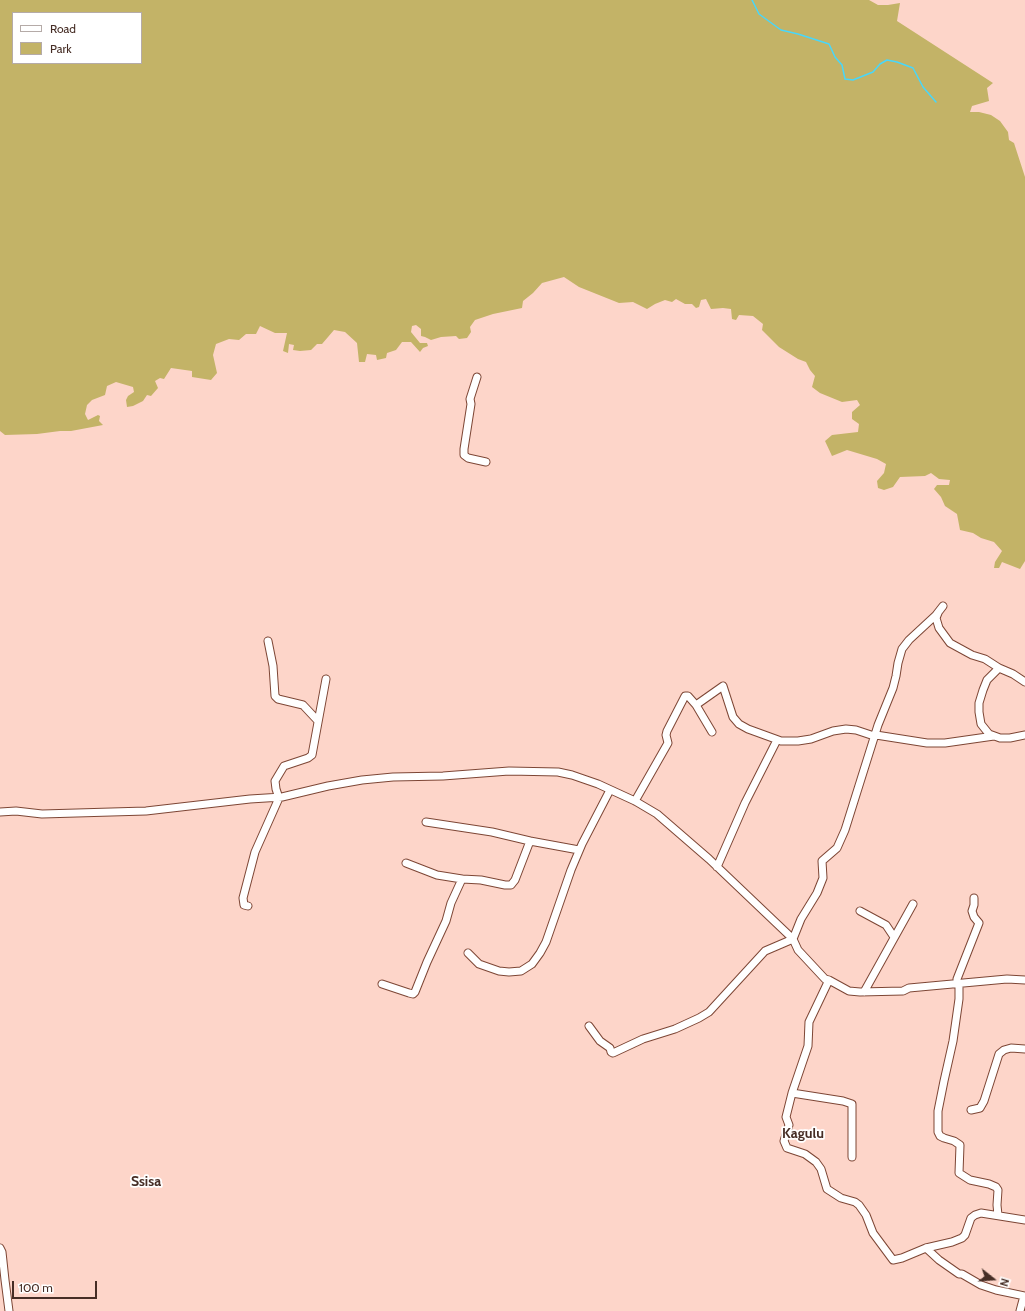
<!DOCTYPE html>
<html>
<head>
<meta charset="utf-8">
<style>
	body { margin:0 }
	#map { position:relative; width:1025px; height:1311px; overflow:hidden; background:#fdd5c9; font-family:Cabin,sans-serif }
	canvas { display:block }
	.legend { position:absolute; left:12px; top:12px; width:130px; height:52px; box-sizing:border-box; background:#fff; border:1px solid #b5aba8; margin:0; padding:5px 7px; list-style:none; font-size:12px; color:#462d25 }
	.legend li { display:flex; align-items:center; gap:8px; height:20px }
	.legend b { width:20px; border:1px solid #b5aba8 }
	.north { position:absolute; left:973px; top:1259px; width:40px; height:40px; -webkit-text-stroke:3px #fff; paint-order:stroke; rotate:107deg; font-size:11px; font-weight:700; line-height:16px; text-align:center; color:#462d25 }
	.north::after { content:''; display:block; margin:auto; width:14px; height:18px; background:#462d25; clip-path:polygon(50% 0,100% 100%,50% 72%,0 100%) }
	.scale { position:absolute; left:12px; top:1281px; width:85px; height:18px; box-sizing:border-box; border:2px solid #462d25; border-top:0; padding-left:5px; font-size:12px; line-height:14px; white-space:nowrap; color:#462d25; -webkit-text-stroke:3px #fff; paint-order:stroke }
</style>
</head>
<body>
<div id="map">
<canvas width="1025" height="1311"></canvas>
<ul class="legend">
<li><b style="height:5px;background:#fff"></b>Road</li>
<li><b style="height:11px;background:#c3b367"></b>Park</li>
</ul>
<div class="north">N</div>
<div class="scale">100 m</div>
</div>
<script>
const c = document.querySelector('canvas').getContext('2d');
c.lineJoin = 'round';
function fillPath(path, color) { c.fillStyle = color; c.fill(path, 'evenodd'); }
const shape = rows => new Path2D(rows.map(r => 'M' + r).join(''));
function strokePath(path, color, width, dash) { c.strokeStyle = color; c.lineWidth = width; c.lineCap = dash ? 'butt' : 'round'; c.setLineDash(dash || []); c.stroke(path); }
function write(font, color, halo, rows, align = 'center') {
  c.font = font + ' Cabin,sans-serif'; c.lineWidth = 3.5; c.setLineDash([]); c.textBaseline = 'middle'; c.strokeStyle = halo; c.fillStyle = color; for (const [text, x, y, turn = 0] of rows) {
    c.save(); c.translate(x, y); c.rotate((+turn || 0) * Math.PI / 180); c.textAlign = isNaN(turn) ? turn : align; if (halo) c.strokeText(text, 0, 0); c.fillText(text, 0, 0); c.restore();
  }
}
const green = shape([
	[0,0,869,0,878,5,888,5,900,3,897,21,993,83,987,88,989,101,972,106,970,112,979,112,991,115,1000,121,1008,132,1009,140,1014,143,1025,177,1025,561,1020,569,1002,562,999,568,994,568,995,562,1002,551,994,542,981,538,973,533,960,530,957,514,945,506,941,497,934,489,937,485,949,485,950,480,939,479,931,473,925,476,900,477,893,487,884,490,878,488,877,481,884,473,886,464,877,459,847,450,832,456,825,441,832,435,858,432,859,424,852,419,852,412,860,405,857,400,842,402,820,393,812,387,815,376,810,370,806,362,798,359,779,347,762,330,763,324,753,316,739,315,736,320,732,319,731,309,723,308,711,309,706,299,701,300,699,307,696,308,692,304,685,304,676,299,672,302,665,300,655,304,647,309,633,302,619,303,579,287,564,277,542,283,533,293,523,301,522,308,493,314,475,320,470,327,471,332,467,338,459,339,456,336,441,337,431,340,425,337,421,336,421,329,416,325,412,326,411,332,420,343,427,343,428,346,423,348,420,352,411,342,402,342,396,350,387,353,386,358,377,360,376,355,367,354,365,362,359,362,357,343,345,332,334,330,322,344,317,344,311,350,300,351,293,350,294,345,289,344,288,353,283,351,287,333,275,333,260,326,256,334,246,334,239,340,229,339,216,344,213,355,217,373,211,380,192,377,192,371,171,368,164,379,160,378,155,381,158,388,151,396,147,395,143,401,133,406,127,407,126,400,128,396,134,392,133,387,116,382,107,386,105,395,92,400,87,405,85,414,88,420,98,415,100,416,99,421,103,425,71,431,60,431,37,434,5,435,0,431],
	[13,13,141,13,141,63,13,63]
]);
const stream = shape([
	[752,0,759,14,781,30,798,34,829,44,835,57,842,65,845,79,853,80,873,72,880,64,887,60,897,62,913,68,923,87,936,102]
]);
const minor = shape([
	[477,377,470,399,471,404,464,449,464,455,468,458,486,462],
	[938,613,936,618,939,628,950,643,972,655,985,659,999,668,1013,674,1025,682],
	[268,641,273,666,275,696,278,699,303,705,318,721],
	[999,668,987,680,983,690,979,703,979,712,981,724,989,734,1000,738,1010,738,1025,735],
	[696,705,723,686,733,717,739,724,748,729,781,741,798,741,811,739,833,731,846,729,856,730,874,736,876,735,927,743,945,743,994,736],
	[635,801,668,743,666,735,667,731,685,696,688,696,696,705,712,732],
	[0,812,16,811,42,814,146,811,250,799,282,797,328,786,362,780,393,777,443,776,509,771,558,772,572,775,598,784,635,801,657,814,709,859,793,939,798,950,825,979,829,980,849,991,860,992,903,991,909,988,1007,979,1025,980],
	[426,822,492,832,530,841],
	[406,863,437,875,462,879],
	[717,867,745,803,777,740],
	[974,898,974,905,972,911,974,917,979,923,957,979,957,983,959,985,959,999,953,1041,944,1081,938,1111,938,1132,940,1136,944,1138,954,1141,960,1145,959,1173,970,1180,989,1184,996,1187,998,1190,997,1205,998,1215],
	[248,906,244,905,243,898,255,852,279,798,276,789,275,781,284,766,308,758,312,755,326,679],
	[860,911,886,925,894,937],
	[468,953,479,964,499,971,509,972,521,971,532,964,540,953,546,942,571,870,582,844,610,790],
	[829,980,809,1022,808,1046,792,1093,786,1117,789,1125,784,1141,787,1148,805,1154,816,1162,821,1169,827,1189,841,1198,855,1202,859,1205,866,1215,873,1233,893,1260,902,1258,926,1248,952,1242,962,1238,965,1235,971,1218,975,1215,981,1213,1025,1220],
	[382,984,409,993,413,994,415,992,427,962,446,921,451,903,462,879,481,880,505,885,511,885,515,880,530,841,579,850],
	[864,992,913,904],
	[589,1026,600,1041,610,1048,611,1052,613,1053,643,1039,675,1029,699,1018,709,1012,765,951,793,939,801,919,817,893,823,878,822,861,837,848,845,830,878,725,893,688,896,676,898,663,902,649,909,640,936,615,943,606],
	[792,1093,843,1101,852,1104,852,1157],
	[971,1110,980,1108,984,1101,999,1054,1004,1050,1011,1048,1025,1049],
	[0,1248,2,1252,5,1280,9,1311],
	[926,1248,939,1260,959,1274,962,1274,981,1285,996,1290,1025,1296],
	[1020,1311,1024,1296]
]);
const quarterNames = [
	["Kagulu",803,1134],
	["Ssisa",146,1182]
];
fillPath(green, '#c3b367');
strokePath(stream, '#48d7fa', 1.5);
strokePath(minor, '#7d4635', 9);
strokePath(minor, '#fff', 7);
write('bold 14px', '#462d25', '#fff', quarterNames);
</script>
</body>
</html>
